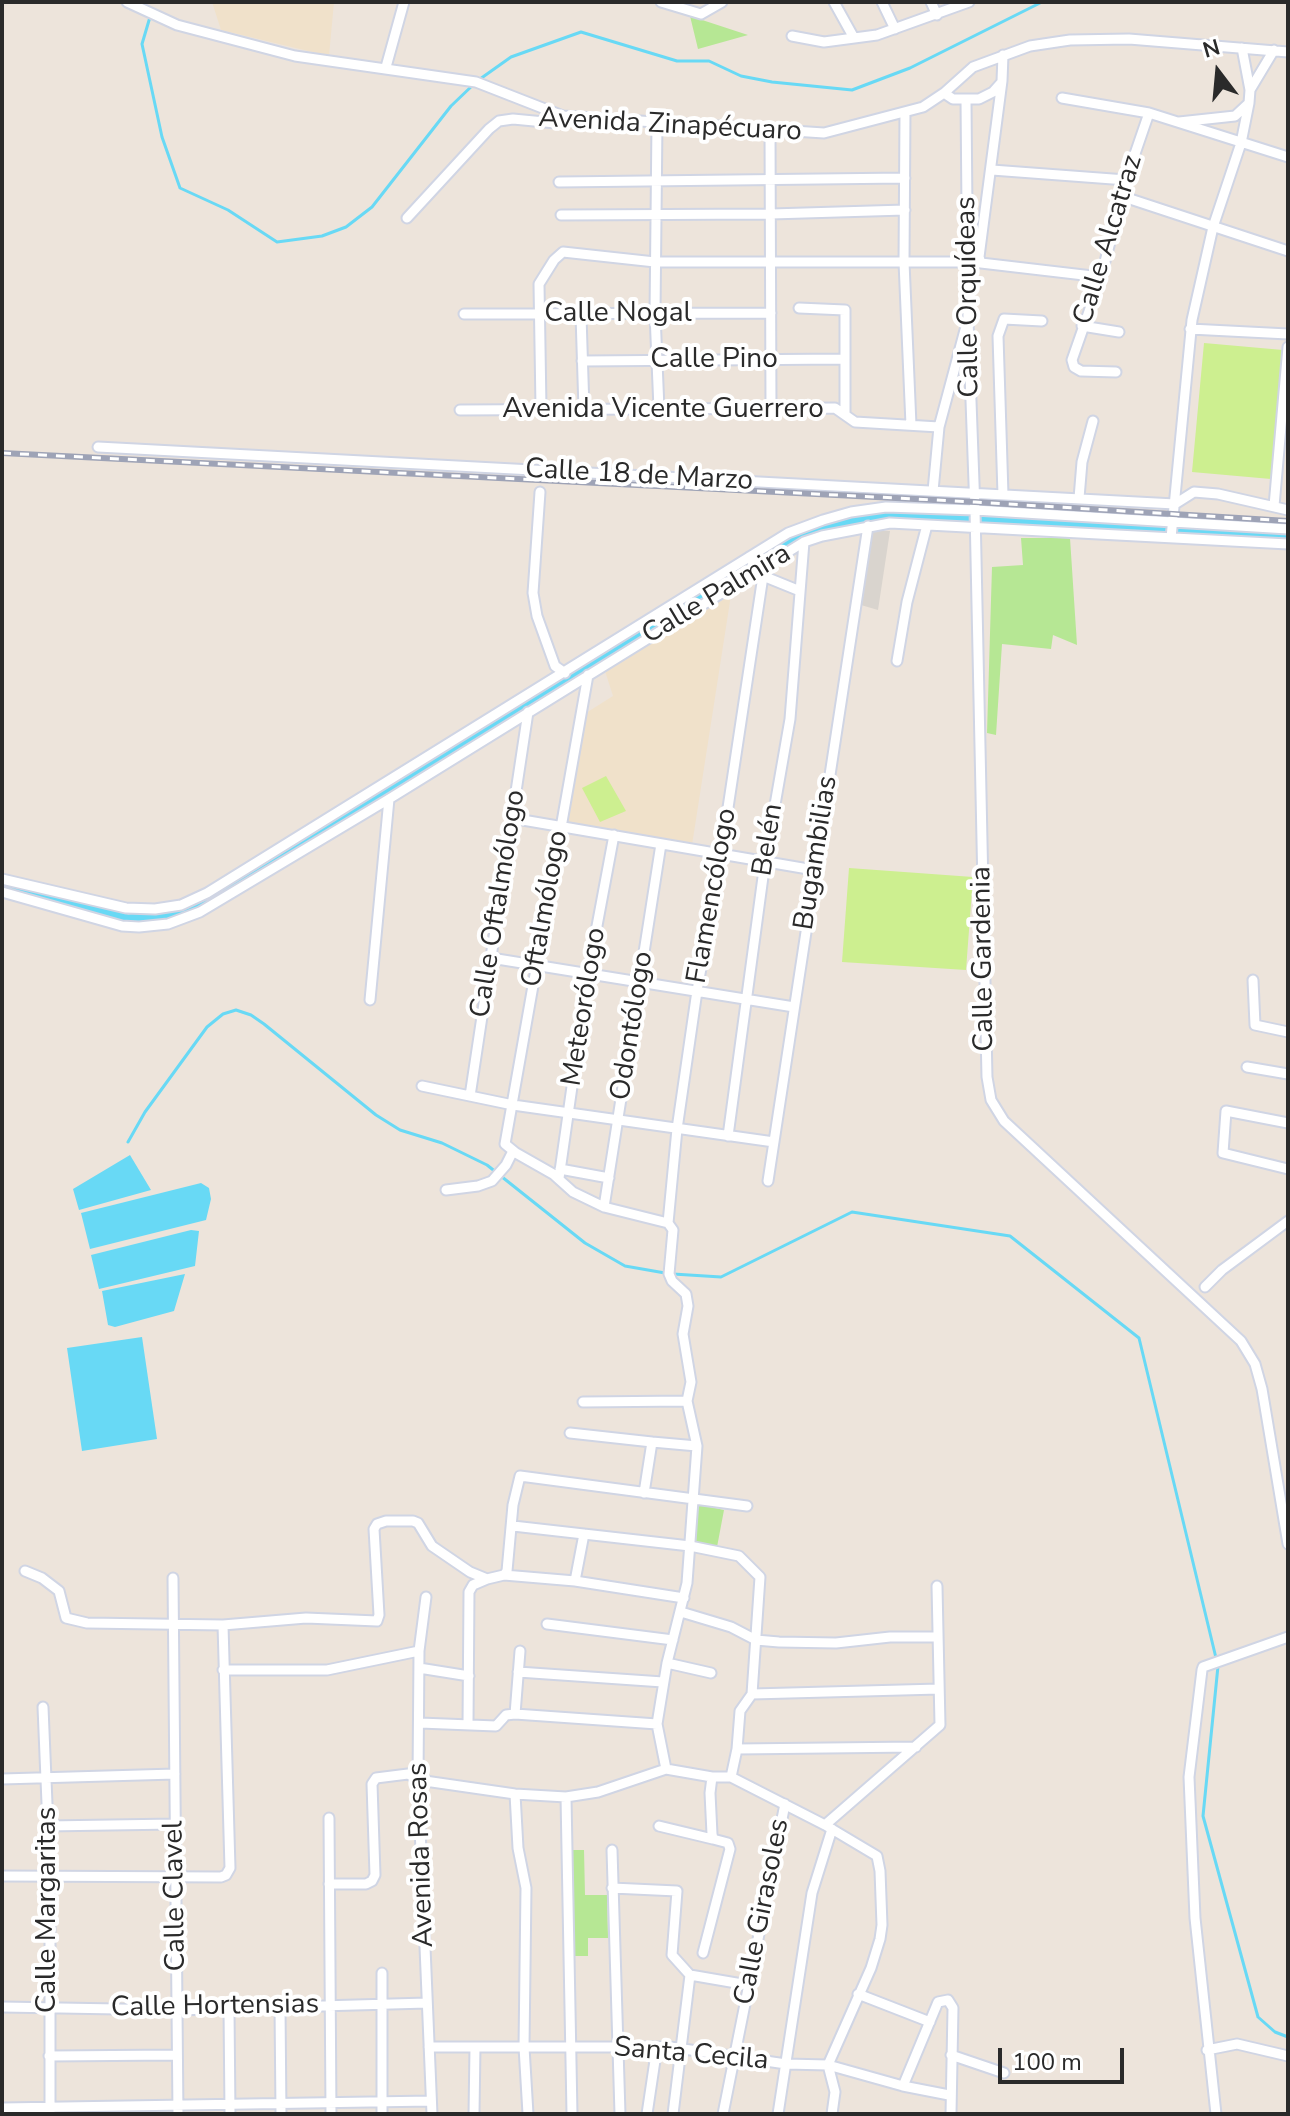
<!DOCTYPE html>
<html>
<head>
<meta charset="utf-8">
<style>
	body { margin:0 }
	#map { position:relative; width:1290px; height:2116px; overflow:hidden; background:#ede4db; font-family:"Nunito Sans",sans-serif }
	canvas { display:block }
	.frame { position:absolute; inset:0; border:4px solid #2a2a2a; pointer-events:none }
	.north { position:absolute; left:1178px; top:32px; width:80px; height:80px; -webkit-text-stroke:6px #fff; paint-order:stroke; rotate:344deg; font-size:22px; font-weight:700; line-height:32px; text-align:center; color:#2a2a2a }
	.north::after { content:''; display:block; margin:auto; width:28px; height:36px; background:#2a2a2a; clip-path:polygon(50% 0,100% 100%,50% 72%,0 100%) }
	.scale { position:absolute; left:998px; top:2048px; width:126px; height:36px; box-sizing:border-box; border:4px solid #2a2a2a; border-top:0; padding-left:10px; font-size:24px; line-height:28px; white-space:nowrap; color:#2a2a2a; -webkit-text-stroke:6px #fff; paint-order:stroke }
</style>
</head>
<body>
<div id="map">
<canvas width="1290" height="2116"></canvas>
<div class="frame"></div>
<div class="north">N</div>
<div class="scale">100 m</div>
</div>
<script>
const c = document.querySelector('canvas').getContext('2d');
c.lineJoin = 'round';
function fillPath(path, color) { c.fillStyle = color; c.fill(path, 'evenodd'); }
const shape = rows => new Path2D(rows.map(r => 'M' + r).join(''));
function strokePath(path, color, width, dash) { c.strokeStyle = color; c.lineWidth = width; c.lineCap = dash ? 'butt' : 'round'; c.setLineDash(dash || []); c.stroke(path); }
function write(font, color, halo, rows, align = 'center') {
  c.font = font + ' "Nunito Sans",sans-serif'; c.lineWidth = 8; c.setLineDash([]); c.textBaseline = 'middle'; c.strokeStyle = halo; c.fillStyle = color; for (const [text, x, y, turn = 0] of rows) {
    c.save(); c.translate(x, y); c.rotate((+turn || 0) * Math.PI / 180); c.textAlign = isNaN(turn) ? turn : align; if (halo) c.strokeText(text, 0, 0); c.fillText(text, 0, 0); c.restore();
  }
}
const education = shape([
	[212,2,334,2,329,56,221,30],
	[731,595,692,845,567,822,586,713,613,696,605,671]
]);
const green = shape([
	[690,16,748,35,698,49],
	[1021,538,1070,538,1077,645,1053,635,1051,649,1002,644,996,735,987,733,992,567,1023,565],
	[697,1504,724,1510,717,1547,696,1543],
	[571,1850,584,1850,585,1895,607,1895,608,1938,588,1938,588,1956,573,1956]
]);
const pitch = shape([
	[1204,343,1283,350,1271,479,1192,472],
	[606,776,626,811,600,822,582,788],
	[849,868,973,877,966,970,842,962]
]);
const plaza = shape([
	[873,531,890,531,878,610,861,605]
]);
const water = shape([
	[130,1155,151,1190,79,1210,73,1189],
	[201,1183,209,1188,211,1199,206,1220,90,1249,81,1213],
	[191,1230,199,1231,195,1266,99,1289,91,1255],
	[185,1274,174,1311,115,1327,108,1325,102,1291],
	[142,1337,157,1439,82,1451,67,1348]
]);
const stream = shape([
	[150,17,142,44,162,137,180,188,228,210,277,242,322,236,346,227,372,207,451,106,474,84],
	[480,79,511,57,581,32,677,61,709,61,741,76,772,82,852,90,910,68,1042,2],
	[128,1142,145,1112,207,1027,223,1014,236,1010,251,1015,264,1024,376,1115,400,1130,442,1143,487,1165,585,1243,625,1266,665,1273],
	[673,1274,721,1277,852,1212,1010,1236,1139,1338,1216,1658],
	[1218,1666,1203,1816,1258,2017,1275,2032,1288,2037]
]);
const canal = shape([
	[6,884,128,919,183,913,222,894,797,538,822,527,889,514,1288,536]
]);
const street = shape([
	[127,2,177,25,295,56,476,82,563,116,824,133,923,107,944,93,973,67,1030,46,1070,40,1129,39,1288,52],
	[661,2,701,14,722,2],
	[834,2,854,38],
	[882,2,895,29],
	[931,2,937,15],
	[792,36,824,42,877,35,969,2],
	[1003,55,1002,81,979,257,981,263,1101,277],
	[386,67,404,2],
	[1250,90,1274,50],
	[944,93,953,99,979,99,993,92,1001,83],
	[1062,98,1149,113,1288,157],
	[966,101,968,319,975,510,987,1077,991,1100,1004,1121,1241,1341,1255,1364,1262,1389,1288,1544],
	[905,112,904,262,911,425],
	[657,122,655,314,659,409],
	[1179,122,1235,116,1249,103],
	[770,130,771,408],
	[992,170,1126,180],
	[559,182,905,178],
	[1121,196,1288,251],
	[561,215,771,214,905,210],
	[407,218,489,129,499,121,513,119,555,123,563,116],
	[799,308,845,310,845,415],
	[464,314,771,313],
	[581,315,584,410],
	[1082,326,1119,332],
	[1190,329,1288,334],
	[582,361,845,359],
	[1116,372,1081,371,1074,367,1072,360,1101,277,1126,180,1149,113],
	[541,408,539,284,554,260,563,252,655,262,967,262],
	[460,410,835,408,855,422,939,427],
	[98,447,1175,504,1194,492,1218,494,1288,510],
	[933,491,939,427,965,330],
	[540,492,533,593,537,616,555,666,565,673],
	[1003,495,998,336,1004,319,1042,321],
	[1079,498,1082,462,1093,421],
	[1274,506,1288,347],
	[1171,538,1192,320,1213,227,1241,143,1249,103,1250,90,1242,48],
	[763,576,800,591],
	[897,661,907,602,927,525],
	[588,675,505,1144,516,1153,553,1174,573,1192,604,1207,668,1223,673,1230,669,1274,672,1281,686,1294,688,1306,683,1334,691,1382,687,1401,697,1446,652,1442,644,1493],
	[511,818,814,870],
	[2,879,126,908,155,909,181,905,207,893,788,533,823,520,851,512,886,507,975,510,1288,529],
	[2,892,122,926,139,927,168,924,200,912,389,799,804,542,822,536,890,523,1288,544],
	[491,958,794,1007],
	[1253,980,1255,1025,1288,1032],
	[370,1000,389,799],
	[1247,1067,1288,1074],
	[422,1086,513,1105,774,1142],
	[470,1096,528,712],
	[1288,1123,1226,1111,1223,1153,1288,1169],
	[728,1136,765,862,790,719,804,542],
	[560,1169,609,1178],
	[559,1178,588,974,614,835],
	[768,1181,868,526],
	[446,1190,478,1186,492,1181,506,1165,513,1151],
	[604,1207,661,844],
	[668,1223,677,1129,697,991,721,854,763,576,749,557],
	[1205,1287,1222,1270,1288,1221],
	[583,1402,687,1401],
	[570,1433,652,1442],
	[513,1526,690,1546,739,1556,760,1577,752,1694,939,1689],
	[25,1571,42,1578,59,1591,66,1618,87,1623,223,1625,306,1618,377,1621,379,1615,374,1529,377,1524,386,1521,413,1521,418,1523,432,1546,470,1572,487,1579,504,1575,575,1581,684,1598],
	[504,1575,507,1571,513,1505,520,1476,747,1506],
	[173,1578,178,2114],
	[575,1581,584,1534],
	[426,1597,419,1651,418,1780,432,2114],
	[681,1612,731,1627,756,1640,779,1642,836,1643,890,1637,938,1637],
	[547,1624,673,1640],
	[667,1663,711,1673],
	[419,1668,469,1676],
	[223,1670,327,1670,419,1651],
	[518,1672,663,1682],
	[752,1694,740,1711,737,1749,916,1747],
	[43,1707,50,1876,50,2114],
	[515,1714,657,1724],
	[420,1723,496,1726,506,1715,515,1714,520,1651],
	[468,1724,469,1592,473,1585,487,1579],
	[666,1769,657,1724,667,1663,687,1583,697,1446],
	[731,1777,737,1749],
	[2,1779,175,1774],
	[515,1794,518,1848,526,1888,524,2047,528,2114],
	[566,1797,572,2114],
	[329,1818,331,2114],
	[825,1825,940,1725,937,1586],
	[47,1826,175,1824],
	[659,1826,713,1839],
	[612,1850,620,2114],
	[2,1876,221,1877,226,1875,230,1868,223,1625],
	[329,1884,366,1884,372,1881,375,1875,372,1784,376,1778,408,1774,418,1780,515,1794,566,1797,598,1792,666,1769,712,1777,731,1777,825,1825,877,1856,880,1871,882,1925,880,1939,871,1968,828,2065,835,2092,832,2114],
	[612,1888,677,1891,672,1955,690,1975,673,2114],
	[703,1953,730,1849,728,1843,713,1839,712,1834,710,1793,712,1777],
	[690,1975,748,1985],
	[858,1994,930,2022],
	[2,2007,177,2010,427,2003],
	[280,2007,281,2114],
	[229,2009,230,2114],
	[429,2047,670,2047,786,2064,828,2065,903,2086,949,2095],
	[1207,2050,1237,2044,1288,2056],
	[951,2055,1004,2073],
	[49,2056,177,2055],
	[903,2086,938,2002,948,2000,953,2008,951,2114],
	[2,2108,431,2101],
	[382,2114,382,1973],
	[474,2114,475,2047],
	[647,2114,657,2047],
	[723,2114,785,1804],
	[778,2114,812,1893,832,1829],
	[1216,2114,1195,1918,1189,1777,1202,1670,1203,1667,1288,1637]
]);
const rail = shape([
	[2,453,975,502,1288,521]
]);
const streetNames = [
	["Avenida Zinapécuaro",670,126,3],
	["Calle Alcatraz",1109,240,-73],
	["Calle Orquídeas",969,297,-91],
	["Calle Nogal",618,314],
	["Calle Pino",714,360],
	["Avenida Vicente Guerrero",663,410],
	["Calle 18 de Marzo",639,476,3],
	["Calle Palmira",717,595,-31],
	["Belén",769,840,-81],
	["Bugambilias",817,853,-81],
	["Flamencólogo",713,896,-80],
	["Calle Oftalmólogo",499,904,-81],
	["Oftalmólogo",546,909,-80],
	["Calle Gardenia",984,959,-91],
	["Meteorólogo",585,1007,-81],
	["Odontólogo",633,1026,-81],
	["Avenida Rosas",422,1855,-92],
	["Calle Clavel",176,1896,-91],
	["Calle Margaritas",48,1910,-90],
	["Calle Girasoles",763,1912,-79],
	["Calle Hortensias",215,2007,-1],
	["Santa Cecila",691,2055,5]
];
fillPath(education, '#f0e1ca');
fillPath(green, '#b6e794');
fillPath(pitch, '#cdef90');
fillPath(plaza, '#d9d4ce');
fillPath(water, '#68d9f5');
strokePath(stream, '#68d9f5', 3);
strokePath(canal, '#68d9f5', 9);
strokePath(street, '#d0d5e4', 13);
strokePath(street, '#fff', 9);
strokePath(rail, '#9ea3b6', 6);
strokePath(rail, '#fff', 3, [9]);
write('28px', '#2a2a2a', '#fff', streetNames);
</script>
</body>
</html>
